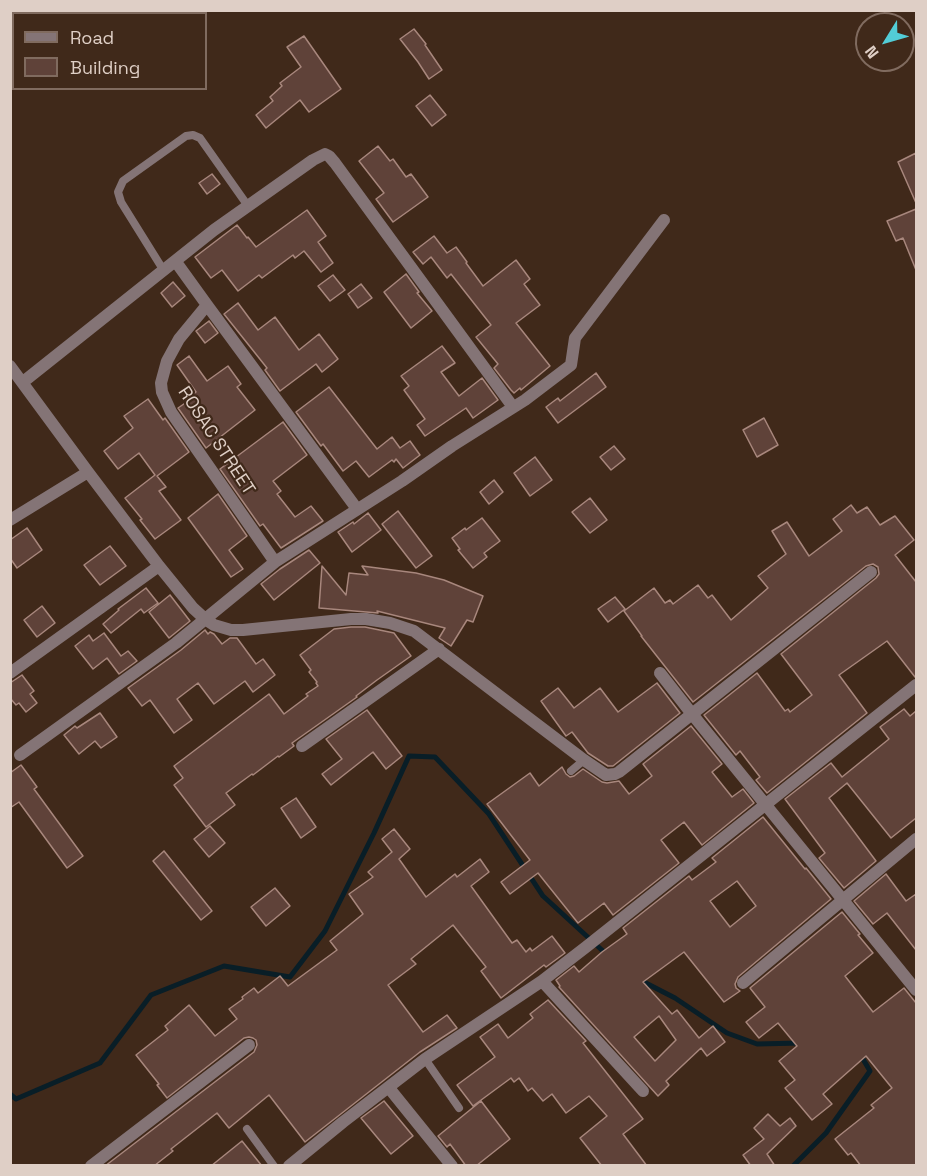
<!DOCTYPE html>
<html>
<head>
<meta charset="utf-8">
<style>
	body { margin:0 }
	#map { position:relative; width:927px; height:1176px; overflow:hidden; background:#40291a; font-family:"Space Grotesk",sans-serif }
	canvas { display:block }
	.frame { position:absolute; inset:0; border:12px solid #dfcfc6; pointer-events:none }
	.legend { position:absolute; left:12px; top:12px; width:195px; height:78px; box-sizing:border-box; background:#40291a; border:2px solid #806b5f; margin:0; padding:8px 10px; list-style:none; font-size:18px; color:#dfcfc6 }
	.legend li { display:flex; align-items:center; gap:12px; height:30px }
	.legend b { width:30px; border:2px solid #806b5f }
	.north { position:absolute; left:855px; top:12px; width:60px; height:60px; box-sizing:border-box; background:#40291a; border:2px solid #806b5f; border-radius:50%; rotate:233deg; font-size:16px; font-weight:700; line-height:24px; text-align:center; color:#dfcfc6 }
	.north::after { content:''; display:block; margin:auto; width:21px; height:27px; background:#52ccd6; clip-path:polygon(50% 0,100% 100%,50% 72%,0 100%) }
</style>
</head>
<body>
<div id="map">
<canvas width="927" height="1176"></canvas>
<div class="frame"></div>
<ul class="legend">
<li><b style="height:8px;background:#847476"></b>Road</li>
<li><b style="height:16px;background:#5f4239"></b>Building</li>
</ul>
<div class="north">N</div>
</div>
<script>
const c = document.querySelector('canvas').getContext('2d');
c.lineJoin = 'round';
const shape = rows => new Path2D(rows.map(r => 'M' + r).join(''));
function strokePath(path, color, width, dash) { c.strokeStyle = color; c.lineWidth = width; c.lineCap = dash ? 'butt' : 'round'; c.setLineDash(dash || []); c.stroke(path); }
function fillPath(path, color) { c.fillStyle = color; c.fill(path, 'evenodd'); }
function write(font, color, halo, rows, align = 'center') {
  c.font = font + ' "Space Grotesk",sans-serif'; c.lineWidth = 4.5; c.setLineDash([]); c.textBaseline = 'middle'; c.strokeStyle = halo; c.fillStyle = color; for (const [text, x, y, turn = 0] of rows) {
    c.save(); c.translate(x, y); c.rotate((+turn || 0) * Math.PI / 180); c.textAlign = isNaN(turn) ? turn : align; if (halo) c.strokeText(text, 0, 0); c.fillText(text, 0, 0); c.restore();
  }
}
const stream = shape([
	[638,979,675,998,727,1033,757,1044,801,1043],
	[10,1094,16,1099,100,1063,151,995,224,966,290,977,325,931,374,833,409,756,435,757,489,814,543,896,604,952,608,954],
	[793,1166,826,1133,870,1071,860,1054]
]);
const building = shape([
	[414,29,426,44,425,45,442,70,429,79,418,62,400,39,414,29],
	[304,36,341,89,309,112,300,100,266,128,256,115,273,101,270,97,282,86,280,83,301,67,287,47,304,36],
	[430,95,446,115,432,126,416,106,430,95],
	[378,146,390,161,393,159,406,177,411,174,428,197,393,222,376,199,384,193,359,161,378,146],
	[916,153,916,203,898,162,916,153],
	[212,174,220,184,207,194,199,183,212,174],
	[916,209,916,270,903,238,896,241,887,221,916,209],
	[307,210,326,236,318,242,333,263,321,272,304,251,295,258,293,255,262,278,259,275,238,291,222,270,211,278,195,257,237,225,247,238,248,237,256,247,307,210],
	[434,236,447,253,456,247,467,262,466,263,483,286,516,260,530,279,524,284,540,305,516,323,550,366,521,390,520,388,514,393,511,390,494,368,498,364,476,337,491,325,451,274,447,278,431,257,423,264,413,252,434,236],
	[406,274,419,292,417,293,432,311,411,328,384,292,406,274],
	[333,275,345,290,330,301,318,286,333,275],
	[173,282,185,296,172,307,161,293,173,282],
	[361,284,372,298,358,308,348,294,361,284],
	[238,303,258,330,275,317,299,350,319,334,338,359,322,372,316,364,280,391,265,370,267,368,224,314,238,303],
	[209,321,218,333,205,343,196,331,209,321],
	[442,346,455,363,441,372,459,396,482,378,498,400,473,418,466,408,425,436,417,425,425,419,404,390,409,386,401,376,442,346],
	[189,356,207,381,228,366,241,384,237,387,255,410,206,448,178,408,194,397,192,395,196,392,177,365,189,356],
	[596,373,606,387,558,423,546,407,558,398,560,401,596,373],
	[329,387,377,449,392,437,400,448,410,441,420,455,403,468,396,459,394,462,392,460,369,477,356,461,343,471,323,444,321,446,296,412,329,387],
	[148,399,163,420,165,418,189,452,157,476,166,487,159,491,181,520,155,539,140,520,142,519,125,498,155,475,139,453,118,469,104,451,133,428,124,416,148,399],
	[764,418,778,445,757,457,743,430,764,418],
	[283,422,307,455,273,481,281,491,277,494,295,517,311,506,323,521,281,548,263,524,260,526,220,469,283,422],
	[614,446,625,459,611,470,600,457,614,446],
	[535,457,552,480,530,496,514,473,535,457],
	[494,480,503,492,489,504,480,492,494,480],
	[218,494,247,536,229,550,243,569,231,577,188,518,218,494],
	[590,498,607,520,590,533,572,512,590,498],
	[851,505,857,513,867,507,880,525,895,516,914,540,895,555,916,582,916,677,915,677,887,641,839,675,867,713,767,793,756,780,760,777,740,751,736,755,704,715,757,673,785,711,788,709,790,712,812,695,781,654,876,578,879,574,878,567,873,564,866,566,693,702,641,636,642,636,624,611,654,588,665,603,670,600,673,604,698,585,708,598,712,595,731,620,768,588,758,576,786,554,772,531,787,522,809,556,842,531,833,519,851,505],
	[398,511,432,556,416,568,382,524,398,511],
	[368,513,381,530,352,552,338,532,353,522,354,524,368,513],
	[482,518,500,541,484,553,487,557,473,568,458,550,460,549,452,538,465,528,466,530,482,518],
	[27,528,42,550,17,568,10,558,10,540,27,528],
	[110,546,126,566,100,585,84,565,110,546],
	[309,550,320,563,274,600,261,584,280,569,309,550],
	[322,566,346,595,349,573,368,575,362,566,416,573,444,580,483,596,473,622,467,620,451,646,439,638,445,628,377,611,378,613,319,608,322,566],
	[146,588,158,603,144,613,141,609,111,633,103,624,119,610,118,609,146,588],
	[170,595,190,621,169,638,149,612,170,595],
	[615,597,625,609,608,622,598,609,615,597],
	[42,606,55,623,37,637,24,620,42,606],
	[351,627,365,627,394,633,411,656,377,680,356,696,357,697,292,743,294,746,279,757,278,756,253,775,252,774,226,793,235,805,206,827,174,785,183,778,174,766,269,694,284,714,308,696,306,694,318,686,316,683,317,682,309,672,311,670,300,655,334,629,351,627],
	[205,630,208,634,210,632,214,634,222,644,230,638,237,638,256,664,263,659,275,675,253,692,245,681,214,704,198,683,177,699,192,720,174,733,150,700,142,706,128,688,181,650,205,630],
	[104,633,121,656,128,651,137,661,119,674,107,658,93,669,75,646,89,635,93,641,104,633],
	[22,675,34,691,30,694,37,703,26,712,19,703,16,705,10,698,10,683,22,675],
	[657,683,680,713,613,766,608,766,588,753,572,732,566,736,541,701,558,688,574,708,600,688,618,712,657,683],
	[904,709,910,716,916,711,916,818,891,838,847,783,829,798,876,861,844,888,819,858,825,853,785,799,831,763,842,777,889,739,880,727,904,709],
	[367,710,402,756,386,769,373,752,331,785,322,774,342,759,326,739,367,710],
	[100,713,117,737,101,748,95,741,79,754,64,735,75,726,77,728,100,713],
	[691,726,722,764,712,772,732,797,743,789,754,803,702,845,684,822,661,840,679,863,613,915,604,903,578,923,538,873,510,894,501,882,530,860,487,804,530,773,539,786,562,767,566,774,570,777,574,776,583,769,602,782,607,783,619,781,629,794,652,776,643,764,691,726],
	[21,765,37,787,34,789,83,856,67,868,19,802,10,808,10,773,21,765],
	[296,798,316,827,301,838,281,808,296,798],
	[763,817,805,869,806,868,831,899,738,977,735,984,736,988,740,991,724,1002,684,952,643,982,672,1014,677,1010,699,1038,713,1026,725,1042,707,1056,701,1048,666,1081,669,1085,658,1096,559,987,560,986,556,980,574,966,579,972,602,952,627,934,623,928,689,876,692,880,716,862,712,858,763,817],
	[737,881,756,906,730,927,710,901,737,881],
	[659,1016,676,1040,655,1061,634,1037,659,1016],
	[210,826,225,843,209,857,194,839,210,826],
	[394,829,410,849,399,859,426,897,455,874,457,877,480,859,489,872,471,886,512,943,517,940,526,952,530,948,532,951,552,936,565,953,546,967,544,965,501,998,481,971,486,967,453,925,411,959,416,964,388,985,423,1032,447,1015,457,1028,420,1052,305,1142,269,1095,229,1128,217,1113,171,1149,173,1151,154,1166,105,1166,254,1052,257,1045,256,1040,253,1038,249,1037,244,1038,167,1098,157,1085,159,1084,136,1055,168,1030,165,1026,189,1005,215,1036,237,1019,229,1009,243,999,242,997,254,988,258,993,280,976,288,986,337,950,330,941,363,914,349,894,373,877,368,872,392,852,382,839,394,829],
	[164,851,212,911,201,920,153,861,164,851],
	[886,874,906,901,916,894,916,950,887,913,873,924,854,901,886,874],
	[275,888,290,906,266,926,251,907,275,888],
	[842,912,860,934,858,935,873,953,845,976,873,1012,904,988,916,1003,916,1166,861,1166,851,1153,848,1155,835,1139,874,1108,871,1105,892,1088,866,1056,823,1094,832,1104,812,1120,785,1088,795,1080,779,1061,797,1046,778,1023,759,1038,746,1022,765,1007,750,988,842,912],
	[548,1000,586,1041,583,1043,643,1119,623,1134,647,1166,602,1166,580,1138,607,1116,589,1096,566,1113,552,1094,543,1101,532,1088,528,1091,519,1078,514,1082,511,1078,473,1106,457,1085,495,1057,480,1037,498,1024,508,1038,533,1018,530,1014,548,1000],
	[384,1101,413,1136,391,1154,361,1118,384,1101],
	[481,1101,510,1139,476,1166,466,1166,450,1144,447,1147,438,1136,481,1101],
	[768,1114,780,1126,790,1118,796,1126,767,1154,775,1166,751,1166,743,1155,764,1139,754,1128,768,1114],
	[242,1141,262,1166,211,1166,242,1141]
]);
const lane = shape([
	[164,271,121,202,118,192,123,181,186,136,193,135,200,138,248,206],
	[571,771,584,760],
	[425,1059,459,1108],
	[247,1129,274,1166]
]);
const street = shape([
	[176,262,207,305,357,509],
	[207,305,179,339,167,361,161,383,162,392,171,412,275,562],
	[10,366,88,472,159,566,193,608,205,619,214,625,231,630,243,630,351,619,366,619,390,623,414,631,584,760,606,775,615,774,619,772,692,714,916,990],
	[23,382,214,230,313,160,325,154,329,156,335,163,513,407],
	[10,520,88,472],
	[10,673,159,566],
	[660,673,692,714,871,572],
	[302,746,439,649],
	[20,755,176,643,275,562,402,481,452,446,525,400,571,365,575,338,664,220],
	[542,981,643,1091],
	[743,983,916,839],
	[389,1088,452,1166],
	[91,1166,249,1045],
	[289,1166,343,1122,425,1059,542,981,586,947,916,685]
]);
const streetNames = [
	["ROSAC STREET",216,441,57]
];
strokePath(stream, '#091e27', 5);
fillPath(building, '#5f4239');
strokePath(building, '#a8877d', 1.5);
strokePath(lane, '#847476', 8);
strokePath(street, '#847476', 12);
write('18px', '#dfcfc6', '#40291a', streetNames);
</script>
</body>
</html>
